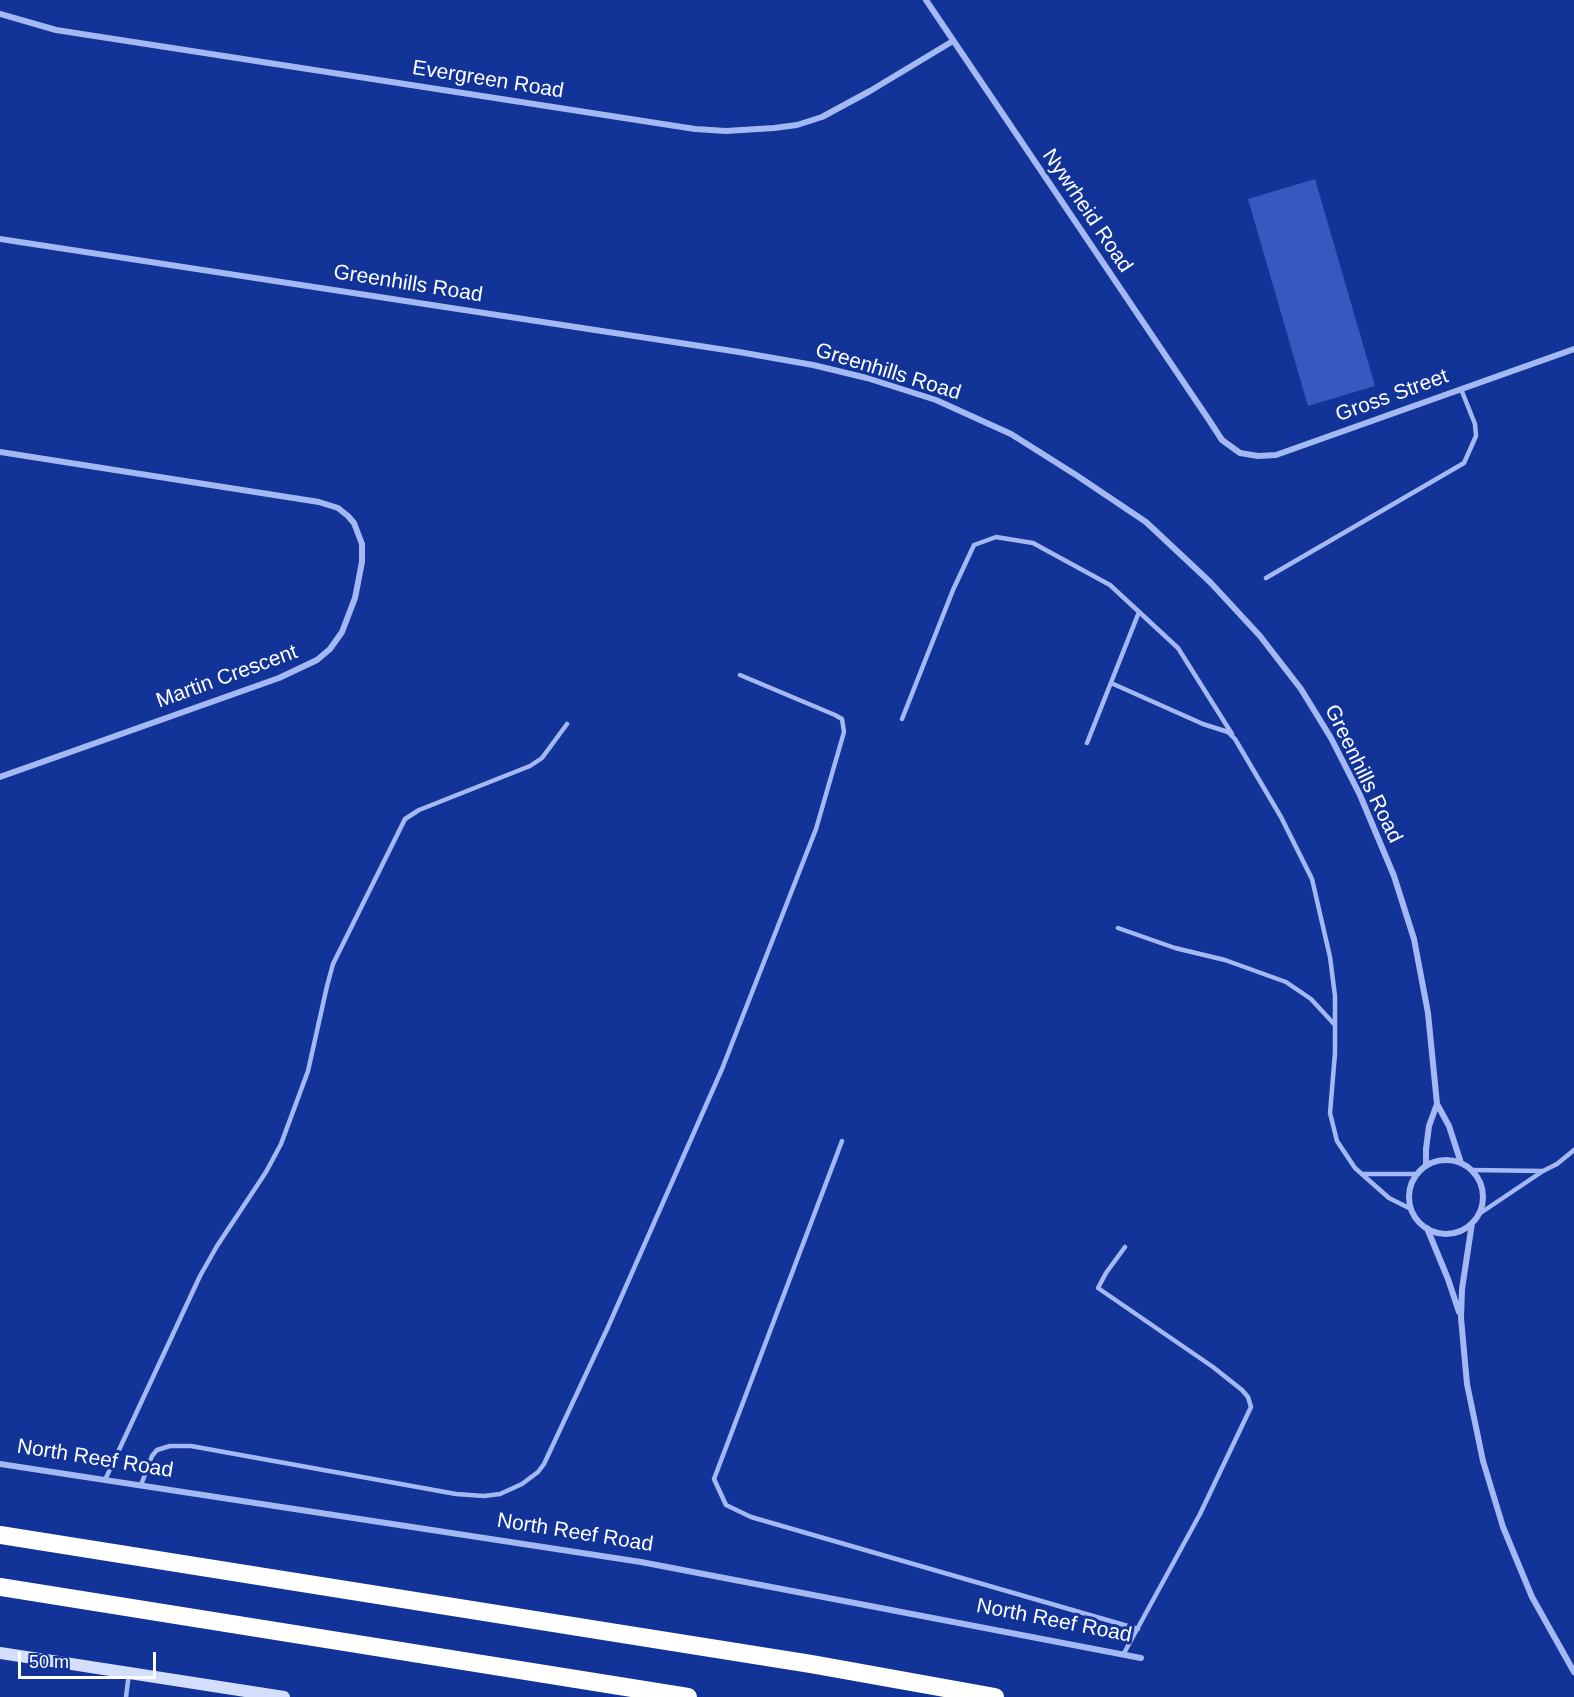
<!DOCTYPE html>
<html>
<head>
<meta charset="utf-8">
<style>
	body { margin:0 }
	#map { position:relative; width:1574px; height:1697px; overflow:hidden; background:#123398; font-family:Arial,sans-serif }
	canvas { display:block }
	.scale { position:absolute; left:18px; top:1652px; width:138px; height:27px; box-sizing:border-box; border:3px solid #fff; border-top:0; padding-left:8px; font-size:18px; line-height:21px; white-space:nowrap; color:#fff; -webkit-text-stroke:4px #123398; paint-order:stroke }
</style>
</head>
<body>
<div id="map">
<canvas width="1574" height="1697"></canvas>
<div class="scale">50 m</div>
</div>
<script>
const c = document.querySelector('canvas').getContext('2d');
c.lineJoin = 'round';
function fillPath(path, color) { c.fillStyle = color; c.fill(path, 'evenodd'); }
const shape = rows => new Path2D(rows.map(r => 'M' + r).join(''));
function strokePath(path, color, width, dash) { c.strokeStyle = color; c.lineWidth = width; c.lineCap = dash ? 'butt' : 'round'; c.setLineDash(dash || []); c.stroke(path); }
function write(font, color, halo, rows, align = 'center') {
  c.font = font + ' Arial,sans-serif'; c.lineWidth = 6; c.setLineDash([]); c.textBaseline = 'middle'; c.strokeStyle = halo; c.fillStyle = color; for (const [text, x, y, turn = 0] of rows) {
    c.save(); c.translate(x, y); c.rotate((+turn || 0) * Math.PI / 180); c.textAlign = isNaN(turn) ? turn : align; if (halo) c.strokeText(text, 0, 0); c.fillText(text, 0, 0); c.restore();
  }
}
const building = shape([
	[1315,179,1375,386,1308,406,1248,199]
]);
const service = shape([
	[1266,578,1464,463,1476,436,1475,424,1461,389],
	[1111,683,1203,724,1228,732,1235,739,1281,817,1312,879,1330,957,1335,996,1335,1053,1330,1113,1337,1141,1355,1168,1389,1198,1411,1209],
	[902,719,953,590,974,545,996,537,1033,543,1110,585,1178,648,1232,734],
	[1087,743,1139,612],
	[1118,928,1175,948,1225,960,1286,982,1311,999,1335,1025],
	[842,1141,714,1479,726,1505,751,1517,1138,1629],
	[1472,1170,1543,1171],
	[1362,1174,1417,1174],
	[1479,1214,1543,1171,1557,1164,1574,1150],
	[105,1480,200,1276,217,1246,266,1172,281,1144,308,1071,327,986,333,964,405,819,419,810,530,766,542,758,567,724],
	[141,1485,152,1456,157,1450,170,1446,191,1446,456,1494,484,1496,500,1494,522,1484,538,1472,544,1464,608,1327,722,1069,816,829,844,732,842,719,835,715,740,675],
	[1123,1655,1200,1514,1251,1407,1248,1397,1242,1390,1213,1367,1098,1288,1106,1273,1125,1247],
	[126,1697,129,1673]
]);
const minor = shape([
	[926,0,1209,420,1222,440,1240,453,1258,456,1276,455,1574,349],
	[0,14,56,30,695,129,726,131,774,128,797,125,822,117,870,91,953,41],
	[0,239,739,352,813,365,867,378,936,400,1011,434,1076,475,1146,522,1210,582,1260,636,1301,689,1331,738,1360,795,1394,876,1414,939,1428,1013,1437,1104,1449,1126,1461,1163],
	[0,452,319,502,338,508,348,516,354,523,362,544,362,562,355,598,342,632,330,649,317,660,279,678,0,777],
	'1409 1197a37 37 0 1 1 74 0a37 37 0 1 1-74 0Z',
	[1426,1166,1426,1149,1429,1126,1437,1104],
	[1472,1223,1462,1289,1461,1318,1467,1384,1483,1461,1503,1527,1532,1597,1574,1672],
	[1427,1228,1448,1279,1459,1312],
	[0,1464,641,1562,1141,1658]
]);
const secondary = shape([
	[0,1653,284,1697]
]);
const motorway = shape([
	[0,1535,811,1664,995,1697],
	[0,1587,688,1697]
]);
const streetNames = [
	["Evergreen Road",488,80,9],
	["Nywrheid Road",1087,211,56],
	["Greenhills Road",408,284,9],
	["Greenhills Road",888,372,17],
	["Gross Street",1392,396,-20],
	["Martin Crescent",227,677,-20],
	["Greenhills Road",1363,774,64],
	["North Reef Road",95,1459,9],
	["North Reef Road",575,1533,9],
	["North Reef Road",1054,1621,11]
];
fillPath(building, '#3658bf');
strokePath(service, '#a4b9f3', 4.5);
strokePath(minor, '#a4b9f3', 6);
strokePath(secondary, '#d4defd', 12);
strokePath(motorway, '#fff', 18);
write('21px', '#fff', '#123398', streetNames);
</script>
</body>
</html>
